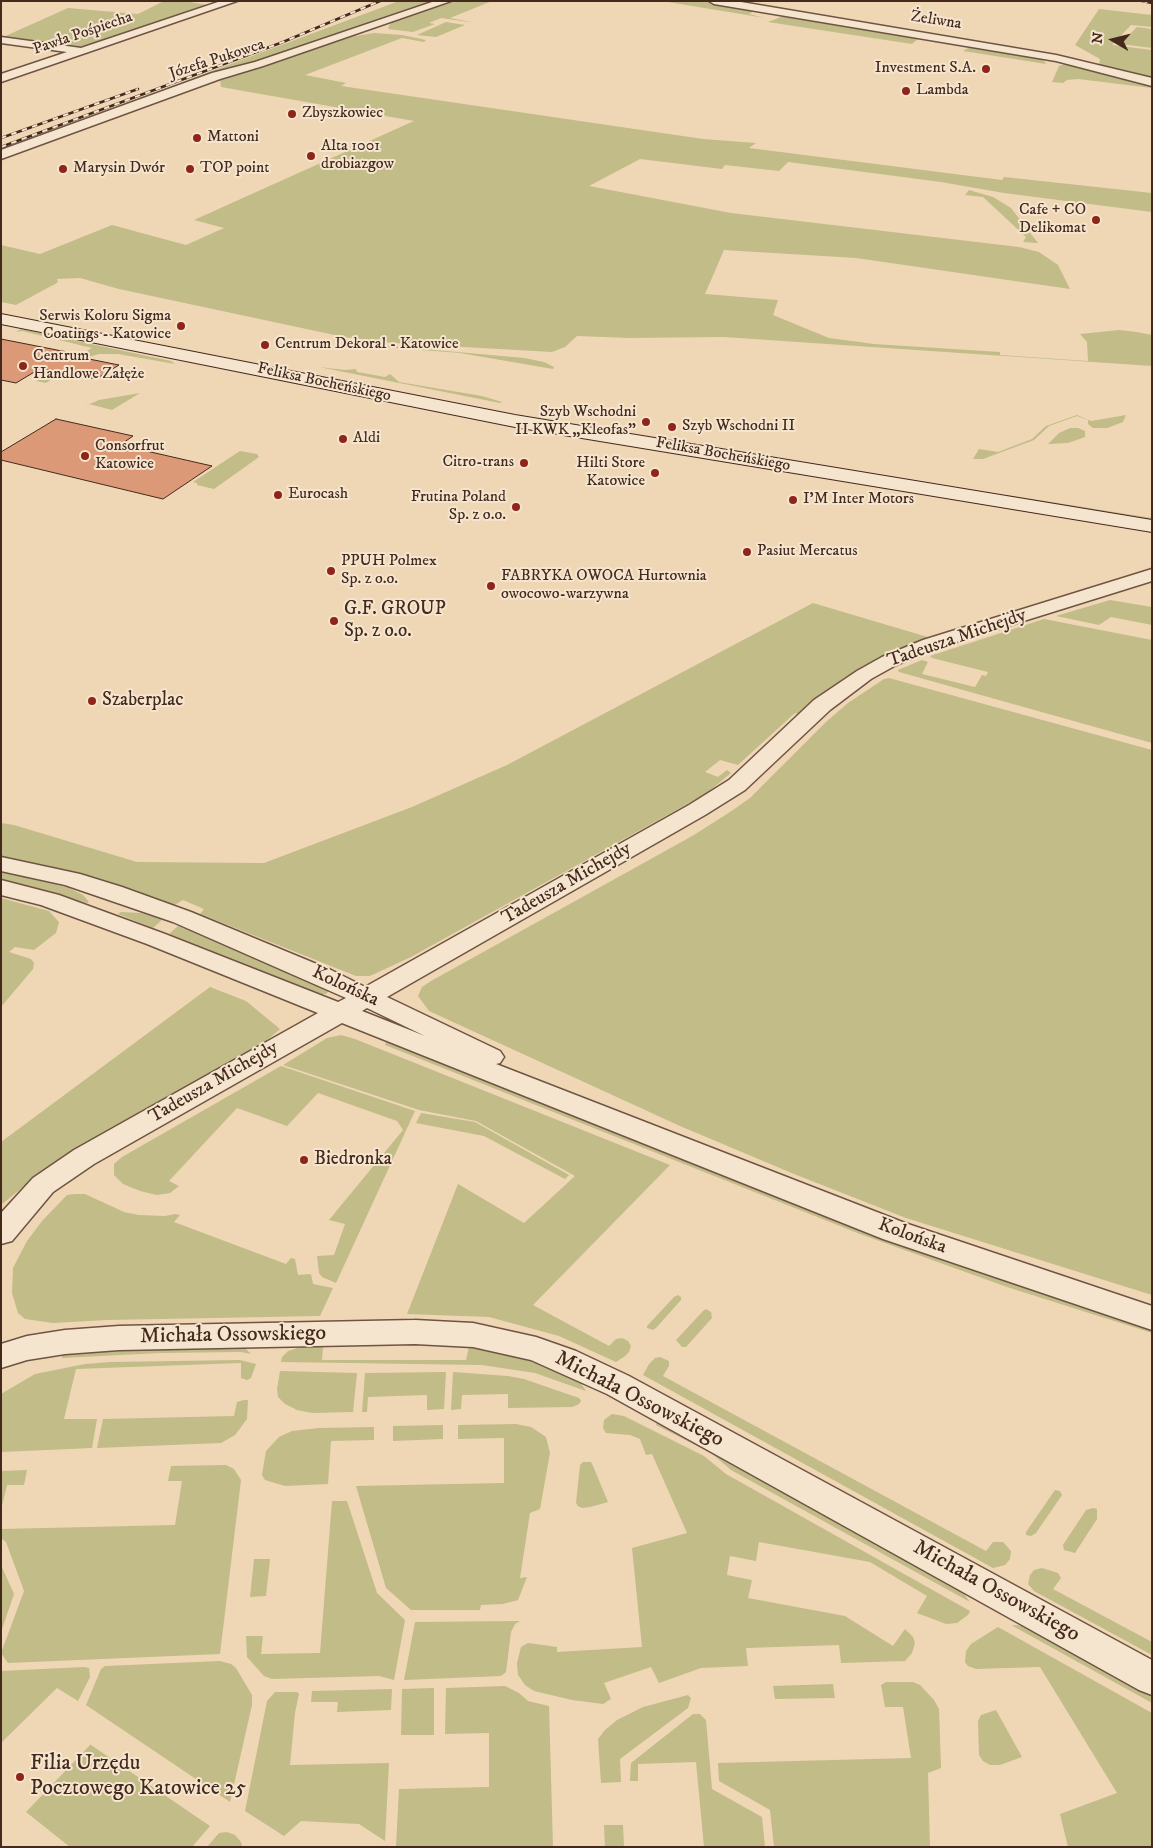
<!DOCTYPE html>
<html>
<head>
<meta charset="utf-8">
<style>
	body { margin:0 }
	#map { position:relative; width:1153px; height:1848px; overflow:hidden; background:#efd7b5; font-family:"IM FELL DW Pica",serif }
	canvas { display:block }
	.frame { position:absolute; inset:0; border:2px solid #44291d; pointer-events:none }
	.north { position:absolute; left:1088px; top:15px; width:50px; height:50px; -webkit-text-stroke:4px #f5e5cf; paint-order:stroke; rotate:278deg; font-size:14px; font-weight:700; line-height:20px; text-align:center; color:#44291d }
	.north::after { content:''; display:block; margin:auto; width:18px; height:22px; background:#44291d; clip-path:polygon(50% 0,100% 100%,50% 72%,0 100%) }
</style>
</head>
<body>
<div id="map">
<canvas width="1153" height="1848"></canvas>
<div class="frame"></div>
<div class="north">N</div>
</div>
<script>
const c = document.querySelector('canvas').getContext('2d');
c.lineJoin = 'round';
function fillPath(path, color) { c.fillStyle = color; c.fill(path, 'evenodd'); }
const shape = rows => new Path2D(rows.map(r => 'M' + r).join(''));
function strokePath(path, color, width, dash) { c.strokeStyle = color; c.lineWidth = width; c.lineCap = dash ? 'butt' : 'round'; c.setLineDash(dash || []); c.stroke(path); }
function write(font, color, halo, rows, align = 'center') {
  c.font = font + ' "IM FELL DW Pica",serif'; c.lineWidth = 4; c.setLineDash([]); c.textBaseline = 'middle'; c.strokeStyle = halo; c.fillStyle = color; for (const [text, x, y, turn = 0] of rows) {
    c.save(); c.translate(x, y); c.rotate((+turn || 0) * Math.PI / 180); c.textAlign = isNaN(turn) ? turn : align; if (halo) c.strokeText(text, 0, 0); c.fillText(text, 0, 0); c.restore();
  }
}
const green = shape([
	[164,1,184,1,207,5,81,48,1,38,68,8,138,14],
	[399,1,436,1,252,64,188,80],
	[456,1,492,1,450,18,471,22,469,22,441,18,429,23,435,24,413,32,388,29,390,24,394,22],
	[662,1,701,1,752,10,754,11,749,14,765,18],
	[1099,9,1152,15,1152,27,1131,25,1112,45,1152,50,1152,80,1099,66,1100,59,1075,45],
	[790,16,916,37,919,38,912,44,768,22,781,17],
	[446,22,465,25,436,37,417,35],
	[1137,27,1152,29,1152,48,1120,44],
	[374,33,402,35,426,40,424,42,402,38,305,75,346,83,341,86,703,139,756,143,749,148,1002,180,1004,177,1152,193,1152,212,1004,193,941,182,788,162,779,171,725,165,722,169,640,159,589,186,731,213,1019,247,1039,252,1058,265,1070,289,856,258,724,250,705,294,778,300,773,315,829,338,874,344,1000,352,1000,355,1088,361,1087,342,1080,334,1119,330,1137,332,1152,335,1152,366,724,337,629,338,577,336,565,347,552,352,393,343,344,337,119,289,80,278,57,279,58,282,55,284,16,305,1,302,1,245,40,254,112,225,186,245,224,228,194,220,414,121,221,87,220,79,238,73,279,62,344,38],
	[972,46,1039,57,1045,62,1046,64,963,51],
	[1065,64,1071,64,1152,85,1152,88,1078,79,1067,80,1063,83,1052,82,1059,66],
	[969,190,993,197,1011,208,1038,243,1023,242,1026,237,983,197,965,195],
	[21,329,171,361,175,364,118,354,99,354,85,358,46,383,36,381,68,365,68,362,92,348,22,331,16,332],
	[357,343,524,358,544,362,554,367,553,369,460,353,344,344],
	[319,367,345,370,356,369,357,372,385,377,390,374,399,382,482,396,502,402,500,403],
	[140,393,112,410,89,404,83,407,99,400],
	[1077,415,1091,421,1126,415,1123,422,1107,428,1093,428,1088,424,1088,420,1077,416,1049,426,1034,440,983,459,973,459,979,449,998,452,1032,439,1046,426],
	[1070,428,1078,428,1085,431,1085,437,1068,443,1048,444,1059,433],
	[240,451,257,454,259,457,214,489,197,485,197,483,193,482],
	[1007,495,1152,518,1152,522,1010,498,1005,496],
	[1110,600,1152,607,1152,625,1111,617,1099,625,1056,616],
	[813,603,931,638,881,657,847,676,823,693,799,714,795,713,738,765,720,760,705,772,718,777,727,770,731,773,707,793,411,957,370,976,356,976,200,914,204,909,183,900,173,906,92,877,1,856,1,823,14,825,137,862,264,863,412,807,507,765],
	[1044,619,1152,640,1152,743,899,672,898,670,922,660,928,662,922,674,975,687,982,675,986,676,988,672,932,658,930,656],
	[889,678,1152,750,1152,1295,906,1218,794,1174,680,1126,429,1011,418,996,422,987,431,981,694,835,733,810,750,798,827,721,848,703,884,679],
	[1,871,69,888,83,895,89,902,87,903,1,879],
	[1,898,49,911,59,922,56,933,34,950,15,947,9,952,31,959,34,963,33,969,1,1007],
	[121,912,141,913,163,919,153,928,118,914],
	[178,926,227,945,330,990,326,994,319,994,169,934],
	[210,987,246,1001,280,1029,265,1042,49,1166,1,1205,1,1142],
	[341,1035,355,1039,670,1165,533,1305,609,1346,616,1339,622,1338,628,1341,631,1346,629,1352,625,1356,616,1362,559,1336,489,1317,407,1314,458,1184,524,1223,575,1176,476,1121,419,1110,283,1065,327,1038],
	[386,1042,389,1042,862,1230,1019,1285,1152,1329,1152,1333,1007,1287,860,1234,390,1047,385,1045],
	[281,1066,415,1111,336,1283,322,1277,319,1273,317,1256,334,1255,345,1224,329,1220,403,1130,397,1121,318,1093,287,1126,237,1108,169,1181,179,1186,170,1193,157,1195,140,1191,123,1184,114,1175,114,1164,122,1157],
	[421,1113,475,1122,569,1175,565,1179,484,1136,416,1123],
	[75,1194,85,1194,124,1212,139,1215,165,1216,175,1214,180,1215,174,1222,286,1264,291,1258,295,1259,298,1275,311,1274,313,1284,333,1288,320,1316,107,1320,53,1323,25,1319,18,1313,12,1293,13,1268,27,1241,42,1221,67,1195],
	[678,1295,681,1297,681,1300,656,1328,653,1330,647,1328,647,1326,674,1297],
	[706,1309,711,1312,712,1318,686,1347,682,1347,676,1340,703,1311],
	[236,1347,245,1348,251,1354,241,1352,160,1353,62,1358,62,1355,119,1350],
	[301,1347,323,1347,322,1360,466,1360,469,1347,497,1352,544,1365,580,1382,586,1391,535,1373,482,1365,281,1362,282,1357,288,1351],
	[660,1357,669,1361,669,1366,663,1376,986,1551,993,1542,1003,1542,1011,1551,1010,1559,1005,1565,993,1568,643,1375,649,1364,655,1358],
	[240,1360,256,1364,251,1378,247,1380,241,1378,241,1363,76,1369,64,1419,97,1419,92,1448,1,1452,1,1394,35,1374,85,1364,111,1362],
	[280,1371,357,1373,353,1412,312,1413,297,1410,285,1404,278,1397,277,1389],
	[446,1372,444,1409,427,1410,427,1395,368,1397,367,1412,362,1412,365,1373],
	[453,1372,508,1376,524,1379,579,1398,581,1401,579,1404,572,1407,508,1408,508,1394,462,1395,461,1409,451,1410],
	[244,1400,248,1400,247,1419,235,1435,221,1443,97,1448,103,1419,234,1416,237,1402],
	[612,1414,624,1416,704,1456,726,1474,970,1611,968,1615,957,1623,946,1624,917,1613,927,1596,870,1562,759,1542,756,1561,730,1556,727,1575,752,1580,748,1598,845,1616,893,1646,905,1629,913,1637,915,1643,912,1653,905,1661,841,1663,839,1645,746,1648,748,1666,701,1668,659,1683,651,1667,604,1683,611,1699,603,1704,572,1700,534,1691,525,1685,518,1675,517,1663,521,1647,528,1643,557,1647,557,1652,642,1647,632,1548,687,1533,652,1454,646,1455,640,1439,630,1435,606,1433,603,1428,604,1420],
	[657,1421,961,1590,970,1602,731,1470,711,1453,656,1425],
	[516,1424,531,1427,546,1437,550,1453,540,1509,530,1513,520,1578,527,1577,518,1600,503,1604,481,1605,480,1610,411,1610,386,1588,356,1486,504,1483,504,1438,458,1439,458,1425],
	[443,1425,443,1439,393,1441,393,1426],
	[374,1427,374,1440,331,1441,328,1484,285,1486,265,1480,262,1475,266,1451,279,1437,292,1431,319,1428],
	[583,1462,591,1462,593,1466,608,1502,590,1507,582,1508,578,1506,576,1503,580,1465],
	[226,1465,234,1469,241,1480,220,1654,8,1663,1,1653,24,1591,6,1542,1,1538,1,1529,175,1525,182,1481,168,1481,171,1466],
	[27,1470,24,1485,7,1485,1,1510,1,1471],
	[1055,1490,1060,1491,1062,1495,1036,1533,1031,1536,1026,1535,1026,1532],
	[332,1501,347,1501,377,1593,405,1620,394,1680,379,1676,272,1679,264,1676,247,1657,246,1636,263,1636,261,1654,320,1653],
	[1093,1508,1097,1509,1097,1519,1075,1553,1064,1550,1063,1545,1086,1510],
	[254,1559,270,1559,266,1596,250,1597],
	[1,1565,14,1594,1,1632],
	[1042,1568,1058,1573,1061,1578,1053,1589,1152,1642,1152,1655,1034,1591,1028,1584,1030,1575,1034,1570],
	[520,1621,515,1624,511,1632,506,1672,501,1676,404,1680,415,1622],
	[1011,1625,1027,1626,1152,1696,1152,1703],
	[998,1627,1152,1713,1152,1847,1068,1847,1060,1814,1117,1793,1040,1667,976,1669,968,1666,965,1662,966,1651,971,1644],
	[220,1661,231,1664,236,1668,252,1695,252,1705,230,1802,86,1705,101,1669,105,1666],
	[84,1667,89,1668,90,1677,78,1701,57,1688,1,1743,1,1671],
	[886,1682,913,1682,920,1685,934,1700,939,1709,941,1768,928,1773,930,1847,774,1847,770,1810,719,1781,718,1763,911,1758,903,1707,885,1707,881,1685],
	[833,1684,835,1698,775,1699,773,1686],
	[505,1686,519,1693,528,1701,549,1706,553,1847,396,1847,399,1789,489,1787,489,1733,445,1734,446,1688],
	[434,1688,434,1735,401,1735,402,1689],
	[392,1689,391,1710,337,1712,338,1702,311,1702,312,1691],
	[275,1692,297,1692,299,1694,295,1713,290,1765,389,1763,385,1841,359,1824,301,1821,284,1836,245,1811,267,1701],
	[688,1695,691,1698,688,1708,620,1759,621,1782,601,1783,598,1739,605,1730,617,1720,643,1707],
	[996,1710,1022,1757,1000,1765,990,1765,983,1761,979,1755,978,1721,981,1715],
	[693,1714,700,1714,706,1720,712,1789,762,1817,765,1847,704,1847,696,1762,638,1764,638,1781,630,1781,631,1763],
	[91,1744,91,1745,210,1826,192,1847,70,1847,26,1812],
	[604,1825,623,1825,624,1847,605,1847],
	[227,1832,235,1835,241,1842,242,1847,207,1847,219,1833]
]);
const building = shape([
	[1,339,67,352,64,354,119,365,96,379,41,368,16,383,1,380,1,339],
	[56,419,133,436,120,445,212,466,163,499,1,460,1,452,56,419]
]);
const minor = shape([
	[221,1,237,1,1,82,1,74,67,52,1,43,1,37,81,48,221,1],
	[435,1,451,1,263,66,220,79,1,159,1,150,212,73,255,62,435,1],
	[709,1,735,1,1056,55,1152,78,1152,86,1056,61,714,4,709,1],
	[1152,569,1152,581,937,648,896,665,871,679,830,710,745,790,705,815,387,997,500,1051,504,1057,500,1063,496,1064,905,1223,1152,1306,1152,1330,883,1239,342,1023,94,1164,53,1192,12,1241,1,1244,1,1213,33,1178,74,1150,318,1013,147,944,41,905,1,895,1,880,59,895,165,934,338,1002,346,998,173,922,65,885,1,871,1,857,80,874,122,887,191,912,331,970,365,987,689,805,729,780,814,700,857,671,882,657,923,640,1152,569],
	[367,1008,425,1036,362,1011,367,1008],
	[415,1320,473,1323,536,1337,576,1351,629,1376,1152,1660,1152,1695,1139,1690,607,1394,531,1360,473,1347,415,1344,119,1350,65,1354,27,1360,1,1368,1,1344,27,1336,65,1330,119,1326,415,1320]
]);
const secondary = shape([
	[1,314,515,415,1152,520,1152,532,515,427,1,324,1,314]
]);
const rail = shape([
	[1142,1,1152,3],
	[1,138,138,89],
	[1,147,283,42,380,1]
]);
const markers = [
	[986,69,5,"#8f2418"],
	[906,91,5,"#8f2418"],
	[292,114,5,"#8f2418"],
	[197,138,5,"#8f2418"],
	[311,156,5,"#8f2418"],
	[63,169,5,"#8f2418"],
	[190,169,5,"#8f2418"],
	[1096,220,5,"#8f2418"],
	[181,326,5,"#8f2418"],
	[265,345,5,"#8f2418"],
	[23,366,5,"#8f2418"],
	[646,422,5,"#8f2418"],
	[672,427,5,"#8f2418"],
	[343,439,5,"#8f2418"],
	[85,456,5,"#8f2418"],
	[524,463,5,"#8f2418"],
	[655,473,5,"#8f2418"],
	[278,495,5,"#8f2418"],
	[793,500,5,"#8f2418"],
	[516,507,5,"#8f2418"],
	[747,552,5,"#8f2418"],
	[331,571,5,"#8f2418"],
	[491,586,5,"#8f2418"],
	[334,621,5,"#8f2418"],
	[92,701,5,"#8f2418"],
	[304,1160,5,"#8f2418"],
	[20,1777,5,"#8f2418"]
];
const farStreetnames = [
	["Żeliwna",936,21,9],
	["Pawła Pośpiecha",83,34,-19],
	["Józefa Pukowca",217,60,-18],
	["Feliksa Bocheńskiego",324,383,12],
	["Feliksa Bocheńskiego",723,455,10]
];
const farPoinames = [
	["Investment S.A.",976,69,"right"],
	["Lambda",916,91],
	["Zbyszkowiec",302,114],
	["Mattoni",207,138],
	["Alta 1001",321,147],
	["drobiazgow",321,165],
	["Marysin Dwór",73,169],
	["TOP point",200,169],
	["Cafe + CO",1086,211,"right"],
	["Delikomat",1086,229,"right"],
	["Serwis Koloru Sigma",171,317,"right"],
	["Coatings - Katowice",171,335,"right"],
	["Centrum Dekoral - Katowice",275,345],
	["Centrum",33,357],
	["Handlowe Załęże",33,375],
	["Szyb Wschodni",636,413,"right"],
	["II KWK „Kleofas”",636,431,"right"],
	["Szyb Wschodni II",682,427],
	["Aldi",353,439],
	["Consorfrut",95,447],
	["Katowice",95,465],
	["Citro-trans",514,463,"right"],
	["Hilti Store",645,464,"right"],
	["Katowice",645,482,"right"],
	["Eurocash",288,495],
	["Frutina Poland",506,498,"right"],
	["Sp. z o.o.",506,516,"right"],
	["I'M Inter Motors",803,500],
	["Pasiut Mercatus",757,552],
	["PPUH Polmex",341,562],
	["Sp. z o.o.",341,580],
	["FABRYKA OWOCA Hurtownia",501,577],
	["owocowo-warzywna",501,595]
];
const poiNames = [
	["G.F. GROUP",344,610],
	["Sp. z o.o.",344,632],
	["Szaberplac",102,701],
	["Biedronka",314,1160]
];
const streetNames = [
	["Tadeusza Michejdy",957,639,-19],
	["Tadeusza Michejdy",567,884,-30],
	["Kolońska",345,987,25],
	["Tadeusza Michejdy",214,1083,-30],
	["Kolońska",912,1237,20]
];
const nearStreetnames = [
	["Michała Ossowskiego",233,1336,-1],
	["Michała Ossowskiego",639,1400,27],
	["Michała Ossowskiego",996,1592,29]
];
const nearPoinames = [
	["Filia Urzędu",30,1764],
	["Pocztowego Katowice 25",30,1789]
];
fillPath(green, '#c1bc88');
fillPath(building, '#db9978');
strokePath(building, '#44291d', 1);
strokePath(minor, '#6f5443', 3);
strokePath(secondary, '#44291d', 2);
fillPath(minor, '#f5e5cf');
fillPath(secondary, '#f5e5cf');
strokePath(rail, '#44291d', 2.5);
strokePath(rail, '#f5e5cf', 2, [5.5]);
for (const [x, y, r, color] of markers) { const dot = new Path2D(); dot.arc(x, y, r, 0, 2 * Math.PI); c.fillStyle = color; c.fill(dot); strokePath(dot, '#f5e5cf', 2); }
write('16px', '#44291d', '#f5e5cf', farStreetnames);
write('16px', '#44291d', '#f5e5cf', farPoinames, 'left');
write('19px', '#44291d', '#f5e5cf', poiNames, 'left');
write('19px', '#44291d', '#f5e5cf', streetNames);
write('22px', '#44291d', '#f5e5cf', nearStreetnames);
write('22px', '#44291d', '#f5e5cf', nearPoinames, 'left');
</script>
</body>
</html>
